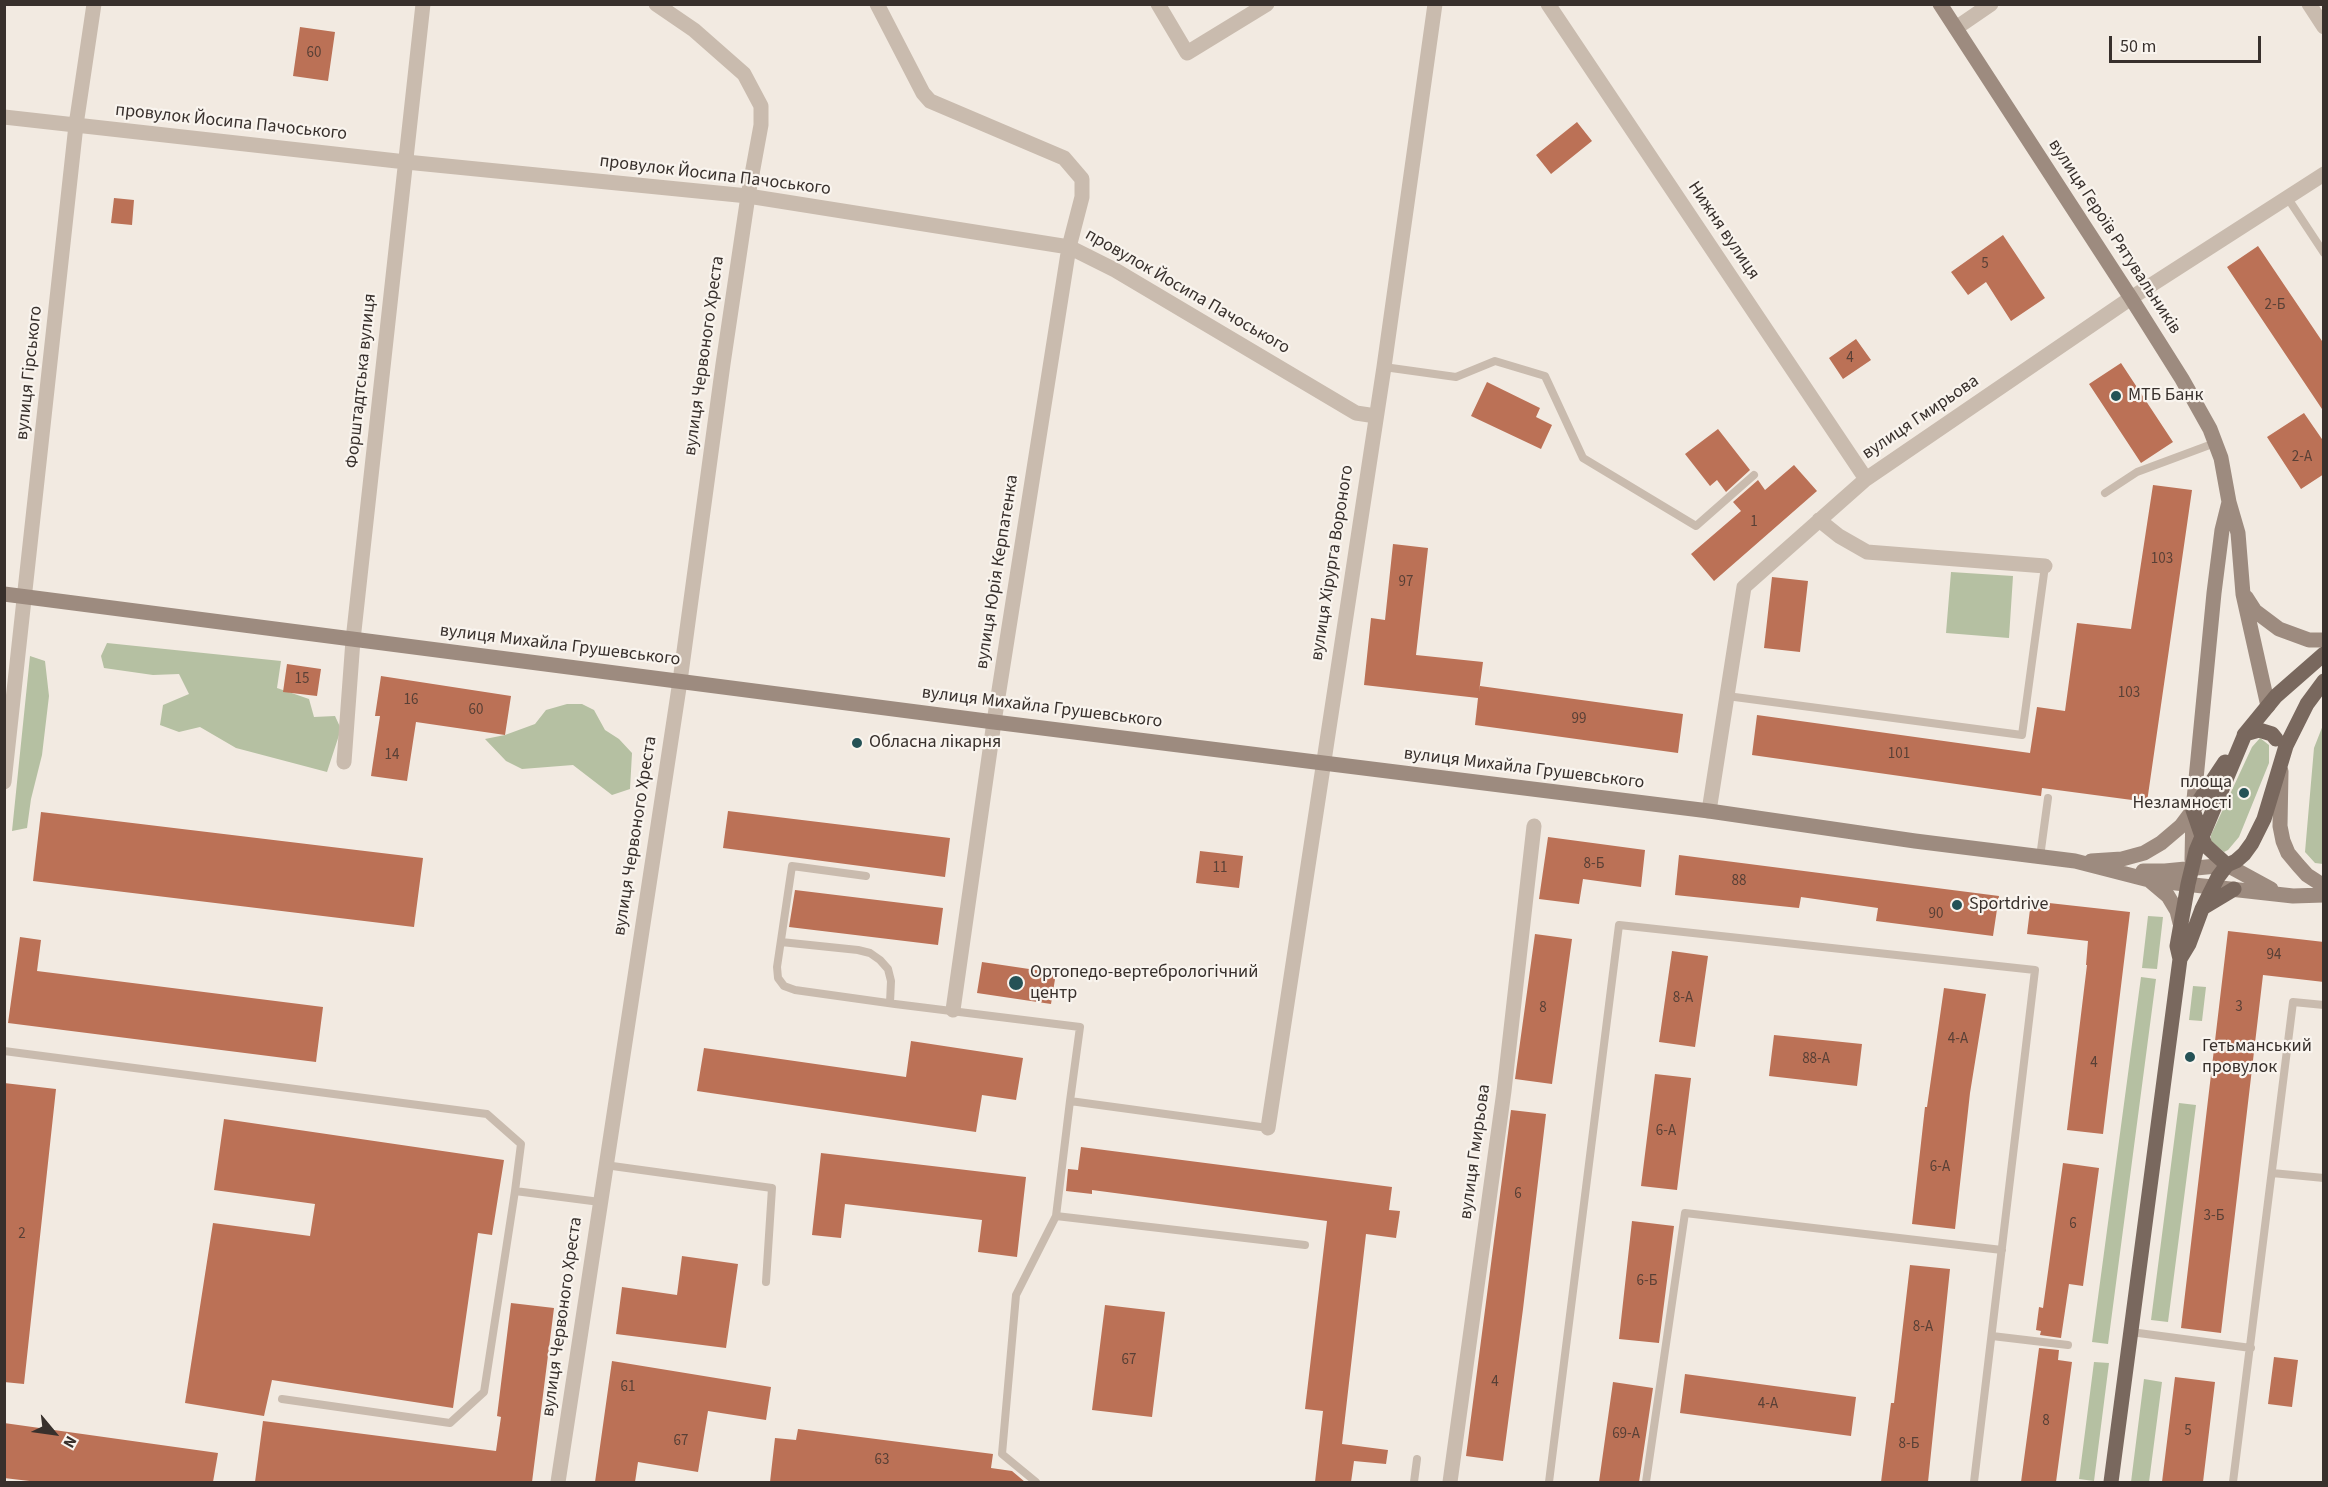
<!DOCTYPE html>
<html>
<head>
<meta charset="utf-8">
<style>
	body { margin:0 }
	#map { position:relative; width:2328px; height:1487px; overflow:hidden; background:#f2eae1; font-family:"Source Sans 3",sans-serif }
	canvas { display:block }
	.frame { position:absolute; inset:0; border:6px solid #38302c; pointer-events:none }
	.north { position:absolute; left:24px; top:1403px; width:60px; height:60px; -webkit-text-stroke:4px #f9f4ee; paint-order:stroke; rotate:119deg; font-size:16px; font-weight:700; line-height:24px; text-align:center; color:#38302c }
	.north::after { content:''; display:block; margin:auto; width:21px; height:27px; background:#38302c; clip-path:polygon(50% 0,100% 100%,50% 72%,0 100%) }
	.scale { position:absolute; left:2109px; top:36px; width:152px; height:27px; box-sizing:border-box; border:3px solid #38302c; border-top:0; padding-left:8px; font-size:18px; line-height:21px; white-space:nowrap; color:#38302c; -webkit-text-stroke:4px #f9f4ee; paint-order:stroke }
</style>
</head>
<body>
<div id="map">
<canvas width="2328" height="1487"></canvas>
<div class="frame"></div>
<div class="north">N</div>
<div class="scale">50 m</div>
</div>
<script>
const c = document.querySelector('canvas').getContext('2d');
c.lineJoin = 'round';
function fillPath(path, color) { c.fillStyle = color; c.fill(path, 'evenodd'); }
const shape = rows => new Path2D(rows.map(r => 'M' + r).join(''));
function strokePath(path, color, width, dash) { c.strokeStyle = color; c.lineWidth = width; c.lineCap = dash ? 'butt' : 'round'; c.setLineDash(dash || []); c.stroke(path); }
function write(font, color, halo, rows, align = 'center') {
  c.font = font + ' "Source Sans 3",sans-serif'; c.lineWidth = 4.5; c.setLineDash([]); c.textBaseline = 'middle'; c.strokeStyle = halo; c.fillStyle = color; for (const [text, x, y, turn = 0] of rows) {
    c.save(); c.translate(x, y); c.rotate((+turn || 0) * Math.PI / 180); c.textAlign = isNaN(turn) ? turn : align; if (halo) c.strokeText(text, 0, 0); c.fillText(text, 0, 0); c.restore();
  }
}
const green = shape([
	[1951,572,2013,576,2009,638,1946,633],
	[107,643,281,661,277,688,309,699,314,717,335,716,341,729,327,772,236,748,200,727,179,732,160,725,163,705,189,694,179,674,153,675,104,668,101,656],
	[30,656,45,661,49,696,42,755,31,799,27,828,12,831],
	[567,704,582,704,594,710,605,730,619,739,632,753,630,789,612,795,573,765,522,769,506,761,485,739,505,735,535,724,546,710],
	[2323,725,2323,864,2315,863,2305,852,2314,748],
	[2260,738,2269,745,2269,763,2239,837,2228,850,2224,852,2211,841,2211,835,2252,747],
	[2148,916,2163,917,2157,969,2142,968],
	[2141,977,2156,979,2108,1344,2092,1342],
	[2193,986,2206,987,2202,1021,2189,1020],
	[2179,1103,2196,1105,2168,1322,2151,1320],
	[2094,1362,2109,1363,2094,1481,2079,1479],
	[2144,1379,2162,1382,2149,1482,2131,1482]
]);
const building = shape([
	[300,27,335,32,328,81,293,76],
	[1577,122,1592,141,1551,174,1536,155],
	[114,198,134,200,132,225,111,223],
	[2003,235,2045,298,2011,321,1986,282,1968,295,1951,272],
	[2258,246,2324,344,2324,412,2227,267],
	[1856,339,1871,360,1843,379,1829,358],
	[2121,363,2173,442,2141,463,2089,384],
	[1487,382,1540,408,1536,417,1552,425,1541,449,1471,416],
	[2304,413,2324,442,2324,474,2301,489,2267,437],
	[1718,429,1750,470,1726,492,1717,480,1710,486,1685,454],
	[1794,465,1817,491,1714,581,1691,554,1741,511,1733,502,1758,480,1765,490],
	[2153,485,2192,490,2147,802,2042,788,2041,796,1752,755,1757,715,2030,753,2037,707,2065,711,2077,623,2131,629],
	[1393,544,1428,548,1416,655,1483,662,1479,692,1480,686,1683,714,1678,753,1475,725,1478,698,1364,685,1371,618,1385,620],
	[1772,577,1808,581,1800,652,1764,648],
	[287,664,321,669,317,696,283,692],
	[381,676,511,696,505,735,416,722,407,781,371,776,380,716,375,716],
	[728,811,950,838,945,877,723,848],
	[41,812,423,858,414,927,33,881],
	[1548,837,1645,850,1641,887,1583,879,1579,904,1539,899],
	[1200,851,1243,856,1239,888,1196,883],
	[1679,855,1999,896,1993,936,1876,921,1878,908,1801,897,1799,908,1675,895],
	[795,890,943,908,938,945,789,927],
	[2031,901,2130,912,2103,1134,2067,1130,2087,965,2086,965,2088,941,2027,934],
	[2228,931,2324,942,2324,982,2263,975,2221,1333,2181,1328],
	[1535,934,1572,939,1552,1084,1515,1079],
	[20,937,41,940,37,971,323,1007,316,1062,8,1023],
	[1672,951,1708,956,1695,1047,1659,1042],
	[982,962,1056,973,1051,1004,977,993],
	[1944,988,1986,994,1970,1093,1955,1229,1912,1224,1925,1107,1927,1107],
	[1774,1035,1862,1044,1857,1086,1769,1076],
	[911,1041,1023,1058,1016,1100,982,1095,976,1132,697,1091,704,1048,906,1077],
	[1655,1074,1691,1078,1677,1190,1641,1186],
	[4,1083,56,1089,24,1384,4,1382],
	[1511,1110,1546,1114,1523,1309,1503,1461,1466,1456],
	[224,1119,504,1160,492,1235,478,1233,453,1408,272,1380,264,1416,185,1403,213,1223,310,1236,315,1204,214,1190],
	[1081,1147,1392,1187,1389,1210,1400,1211,1396,1238,1366,1234,1342,1444,1388,1450,1386,1464,1354,1461,1351,1482,1315,1482,1323,1411,1305,1409,1327,1221,1092,1190,1092,1194,1066,1191,1068,1169,1078,1170],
	[821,1153,1026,1177,1017,1257,978,1252,982,1220,845,1204,841,1238,812,1235],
	[2063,1163,2099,1168,2083,1286,2069,1284,2061,1338,2040,1335,2041,1331,2036,1330,2039,1307,2043,1308],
	[1632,1221,1674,1226,1659,1343,1619,1339],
	[682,1256,738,1264,726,1348,616,1334,622,1287,677,1295],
	[1910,1265,1950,1269,1928,1482,1881,1482,1891,1403,1894,1403],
	[511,1303,554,1308,532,1482,255,1482,263,1421,496,1451,501,1417,497,1416],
	[1105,1305,1165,1312,1152,1417,1092,1410],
	[2039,1348,2059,1350,2058,1360,2072,1362,2056,1482,2021,1482],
	[2274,1357,2298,1360,2292,1407,2268,1404],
	[612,1361,771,1387,766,1420,708,1411,698,1472,638,1462,635,1482,595,1482],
	[1685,1374,1856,1397,1851,1436,1680,1413],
	[2175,1377,2215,1382,2203,1482,2162,1482],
	[1613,1382,1653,1388,1639,1482,1599,1482],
	[4,1423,218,1453,213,1482,38,1482,4,1478],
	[798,1429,993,1454,991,1468,1012,1471,1025,1482,770,1482,775,1438,796,1440]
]);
const lane = shape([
	[2287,197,2324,253],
	[1384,367,1456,377,1495,361,1545,376,1583,458,1696,526,1754,475],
	[2105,493,2137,472,2215,443],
	[1727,696,2022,735,2045,566],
	[2040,857,2048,798],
	[866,876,792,866,777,967,778,978,784,986,795,990,895,1004,1080,1027,1070,1101,1268,1128],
	[781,942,858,950,870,953,880,960,888,969,891,981,890,1003],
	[4,1051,487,1114,521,1144,515,1191,484,1392,450,1423,282,1399],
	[1070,1101,1056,1216,1305,1245],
	[605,1165,772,1188,766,1282],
	[2272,1173,2324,1178],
	[515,1191,600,1202],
	[2131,1332,2251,1348],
	[1992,1336,2068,1345],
	[1036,1482,1002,1454,1016,1295,1056,1216],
	[1414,1482,1417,1459],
	[1549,1482,1619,925,2035,970,1974,1482],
	[1646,1482,1685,1213,2002,1250],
	[2233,1482,2293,1002,2324,1005]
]);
const street = shape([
	[877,4,923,93,930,101,1064,158,1082,179,1082,197,1069,247,994,722,953,1010],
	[1158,4,1187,53,1267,4],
	[1548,4,1866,479],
	[2309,4,2324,27],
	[1956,28,1991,4],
	[4,117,406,162,748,196,1069,247,1115,270,1356,413,1376,416],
	[1819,520,1839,536,1867,552,2045,566],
	[344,762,353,640,423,4],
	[4,782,76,125,94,4],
	[1709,811,1744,587,1866,479,2131,298,2324,174],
	[1268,1128,1384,367,1435,4],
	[558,1482,680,681,723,364,748,196,761,125,761,106,744,74,694,30,656,4],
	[1450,1482,1504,1091,1534,826]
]);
const secondary = shape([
	[1940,4,2131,298,2182,379,2210,429,2221,458,2229,502,2238,533,2243,594,2268,706],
	[4,594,994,722,1709,811,1915,841,2075,861,2149,880,2293,896,2324,895],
	[2246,597,2255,611,2279,629,2309,640,2324,640],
	[2281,771,2280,826,2283,841,2288,853,2298,865,2307,875,2324,886],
	[2192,860,2193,810,2214,593,2222,530,2229,502],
	[2091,861,2122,859,2144,853,2161,843,2181,826,2193,810],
	[2143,871,2165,871,2227,865,2271,889],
	[2149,880,2168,896,2177,911,2180,923]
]);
const primary = shape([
	[2244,735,2276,696,2324,654],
	[2225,762,2193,810,2205,845,2227,865],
	[2204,907,2234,889],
	[2180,959,2189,944,2202,909,2218,877,2227,865,2236,861,2244,854,2252,843,2264,819,2286,746,2307,704,2324,681],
	[2111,1482,2180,959,2177,946,2188,884,2196,851,2245,734,2259,730,2272,734,2276,739]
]);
const markers = [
	[2116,396,6,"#255256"],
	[857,743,6,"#255256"],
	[2244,793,6,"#255256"],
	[1957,905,6,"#255256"],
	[1016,983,8,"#255256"],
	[2190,1057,6,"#255256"]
];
const numberNames = [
	["60",314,54],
	["5",1985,265],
	["2-Б",2275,306],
	["4",1850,359],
	["2-А",2302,458],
	["1",1754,523],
	["103",2162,560],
	["97",1406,583],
	["15",302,680],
	["103",2129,694],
	["16",411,701],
	["60",476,711],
	["99",1579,720],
	["101",1899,755],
	["14",392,756],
	["8-Б",1594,865],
	["11",1220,869],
	["88",1739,882],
	["90",1936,915],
	["94",2274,956],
	["8-А",1683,999],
	["3",2239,1008],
	["8",1543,1009],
	["4-А",1958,1040],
	["88-А",1816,1060],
	["4",2094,1064],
	["6-А",1666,1132],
	["6-А",1940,1168],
	["6",1518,1195],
	["3-Б",2214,1217],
	["6",2073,1225],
	["2",22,1235],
	["6-Б",1647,1282],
	["8-А",1923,1328],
	["67",1129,1361],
	["4",1495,1383],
	["61",628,1388],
	["4-А",1768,1405],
	["8",2046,1422],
	["5",2188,1432],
	["69-А",1626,1435],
	["67",681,1442],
	["8-Б",1909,1445],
	["63",882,1461]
];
const streetNames = [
	["провулок Йосипа Пачоського",231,123,6],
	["провулок Йосипа Пачоського",715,176,7],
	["Нижня вулиця",1723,231,56],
	["вулиця Героїв Рятувальників",2114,237,57],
	["провулок Йосипа Пачоського",1187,292,30],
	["вулиця Червоного Хреста",705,356,-82],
	["вулиця Гірського",30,373,-84],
	["Форштадтська вулиця",362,381,-84],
	["вулиця Гмирьова",1921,418,-34],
	["вулиця Хірурга Вороного",1333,563,-81],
	["вулиця Юрія Керпатенка",998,572,-81],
	["вулиця Михайла Грушевського",560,646,7],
	["вулиця Михайла Грушевського",1042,708,7],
	["вулиця Михайла Грушевського",1524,769,7],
	["вулиця Червоного Хреста",636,836,-81],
	["вулиця Гмирьова",1476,1152,-82],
	["вулиця Червоного Хреста",563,1317,-82]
];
const poiNames = [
	["МТБ Банк",2128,396],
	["Обласна лікарня",869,743],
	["площа",2232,783,"right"],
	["Незламності",2232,804,"right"],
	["Sportdrive",1969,905],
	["Ортопедо-вертебрологічний",1030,973],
	["центр",1030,994],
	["Гетьманський",2202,1047],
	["провулок",2202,1068]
];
fillPath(green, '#b5c0a2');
fillPath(building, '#bb7156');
strokePath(lane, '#c9bbae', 8);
strokePath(street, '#c9bbae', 15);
strokePath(secondary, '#9d8b7f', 15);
strokePath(primary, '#79685e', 15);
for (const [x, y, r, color] of markers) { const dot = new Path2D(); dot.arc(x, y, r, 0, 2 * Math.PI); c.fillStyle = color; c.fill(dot); strokePath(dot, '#f9f4ee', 2); }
write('15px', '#594036', null, numberNames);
write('18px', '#38302c', '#f9f4ee', streetNames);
write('18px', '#38302c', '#f9f4ee', poiNames, 'left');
</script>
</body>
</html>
